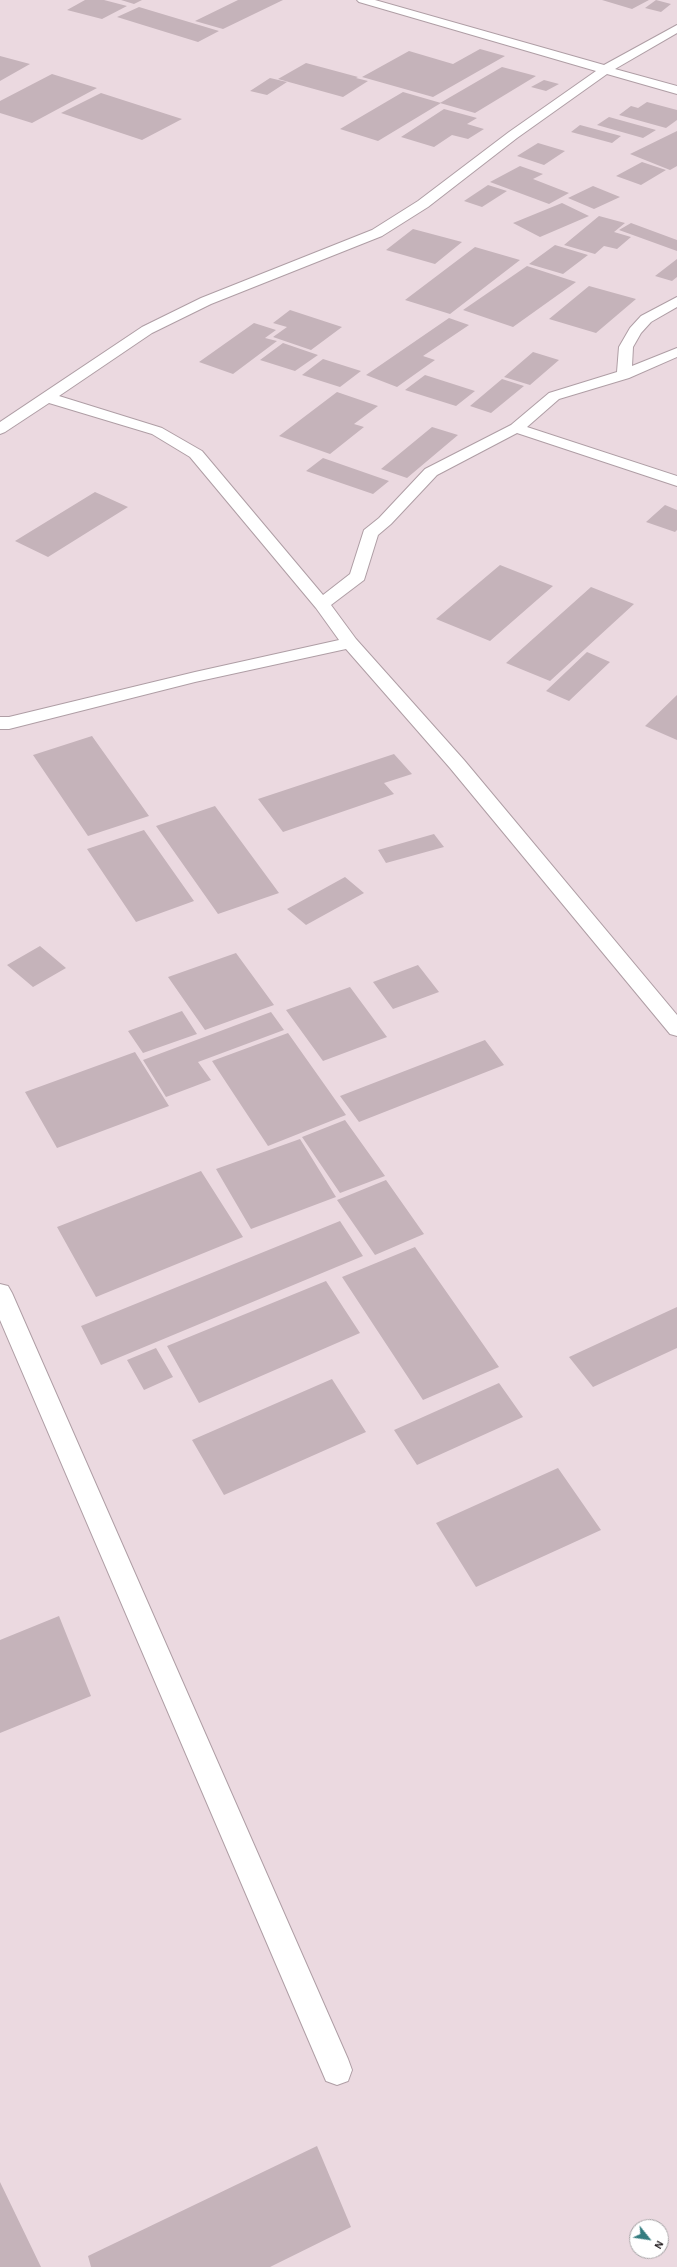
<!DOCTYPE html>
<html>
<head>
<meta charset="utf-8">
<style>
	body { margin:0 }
	#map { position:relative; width:677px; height:2267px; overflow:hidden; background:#ebd9e0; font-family:"Alegreya Sans",sans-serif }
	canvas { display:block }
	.north { position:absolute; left:629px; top:2219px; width:40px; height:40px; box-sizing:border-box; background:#fff; border:1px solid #a6a3a5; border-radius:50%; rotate:120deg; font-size:11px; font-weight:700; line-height:16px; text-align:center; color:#201a1d }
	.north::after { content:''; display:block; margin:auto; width:14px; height:18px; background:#337c7f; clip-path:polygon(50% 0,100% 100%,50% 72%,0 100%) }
</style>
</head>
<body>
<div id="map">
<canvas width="677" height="2267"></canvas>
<div class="north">N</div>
</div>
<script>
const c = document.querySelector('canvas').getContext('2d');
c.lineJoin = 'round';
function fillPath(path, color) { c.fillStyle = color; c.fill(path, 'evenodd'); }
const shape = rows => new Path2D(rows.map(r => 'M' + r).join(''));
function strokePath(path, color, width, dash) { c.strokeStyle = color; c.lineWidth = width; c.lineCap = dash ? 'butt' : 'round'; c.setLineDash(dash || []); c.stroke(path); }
const building = shape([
	[85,0,104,0,127,6,102,19,67,10],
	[121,0,142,0,134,4],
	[238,0,283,0,223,29,195,21],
	[602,0,649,0,632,9],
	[656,0,671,4,661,12,645,8],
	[139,7,219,31,198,42,117,17],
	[480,49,505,56,433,97,362,77,409,51,453,64],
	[0,56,30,64,0,81],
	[306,63,358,77,356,78,368,81,343,97,278,79],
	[502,67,536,76,475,113,440,103],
	[52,74,97,88,32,123,0,113,0,101],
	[270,78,287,82,267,95,250,91],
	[544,80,559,84,546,91,531,87],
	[403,92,441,103,378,141,340,129],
	[101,93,182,119,142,140,61,113],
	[647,102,677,110,677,120,666,128,619,115,631,106,638,108],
	[444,109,477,118,467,124,484,129,468,139,452,135,434,147,401,137],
	[609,117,656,130,643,138,597,125],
	[580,125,621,136,612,143,571,132],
	[677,131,677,166,670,170,630,154],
	[538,143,565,151,544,165,517,156],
	[642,162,666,170,641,185,616,176],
	[520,166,543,174,533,179,569,193,549,204,490,182],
	[488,185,507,191,482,207,464,201],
	[593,186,620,197,594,209,568,198],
	[562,203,589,216,540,237,513,223],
	[599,216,625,223,614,232,631,237,617,249,604,246,595,254,564,245],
	[631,223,677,240,677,251,619,230],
	[413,229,462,242,435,264,386,250],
	[555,245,588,255,563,274,529,264],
	[475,247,520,260,450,314,405,300],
	[677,259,677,277,672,281,655,276],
	[527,266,576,282,513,327,463,310],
	[589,286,636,299,596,333,549,319],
	[290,310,342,327,311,350,273,337,287,327,273,323],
	[449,318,469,325,423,356,435,360,397,387,366,375],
	[254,323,276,330,265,338,277,341,233,374,199,362],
	[283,343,318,355,295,371,260,360],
	[533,352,559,360,530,385,504,377],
	[323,359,361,371,340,387,302,375],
	[425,375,475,391,456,406,405,390],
	[502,379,524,386,491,413,470,406],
	[337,392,378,406,354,424,364,427,330,454,279,436],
	[432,427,458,435,407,478,381,469],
	[323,458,389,481,373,494,306,471],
	[95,492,128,507,48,557,15,541],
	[665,505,677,510,677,530,675,532,646,522],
	[500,565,553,586,490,641,436,619],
	[591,587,634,604,550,681,506,663],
	[587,652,610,662,569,701,546,691],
	[677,695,677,740,645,726],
	[92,736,149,816,88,836,33,755],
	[394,754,412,774,384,783,394,794,283,832,258,799],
	[215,806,279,893,218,914,156,826],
	[144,830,194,901,136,922,87,849],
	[434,834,444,847,386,863,378,850],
	[345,877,364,893,306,925,287,909],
	[40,946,66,968,33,987,7,965],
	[236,953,274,1005,205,1030,168,977],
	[418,965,439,992,393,1009,373,982],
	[350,987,387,1037,323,1061,286,1010],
	[182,1011,197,1034,143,1053,128,1031],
	[271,1012,284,1030,198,1062,211,1080,166,1097,143,1060],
	[288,1033,346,1115,268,1146,212,1061],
	[485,1040,504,1065,359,1122,340,1096],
	[135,1052,169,1106,57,1148,25,1092],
	[345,1120,385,1176,340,1193,302,1137],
	[300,1139,336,1197,251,1229,216,1169],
	[201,1171,243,1237,96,1297,57,1227],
	[386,1180,424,1234,375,1255,337,1200],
	[340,1221,363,1256,101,1365,81,1326],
	[415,1247,499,1367,423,1400,342,1277],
	[326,1281,360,1333,199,1403,167,1346],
	[677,1307,677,1348,593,1387,569,1357],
	[156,1348,173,1377,144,1390,127,1360],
	[332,1379,366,1432,224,1495,192,1440],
	[499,1383,523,1417,417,1465,394,1430],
	[558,1468,601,1530,476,1587,436,1523],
	[59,1616,91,1696,0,1733,0,1640],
	[317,2146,351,2227,270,2267,91,2267,88,2256],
	[0,2182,41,2267,0,2267]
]);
const minor = shape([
	[357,0,375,0,604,65,677,25,677,33,615,69,677,86,677,94,607,74,517,138,428,207,382,236,211,304,152,333,59,396,162,428,202,451,323,595,350,574,364,530,379,518,425,469,511,425,549,393,617,372,619,347,630,328,641,316,677,297,677,307,651,322,641,333,633,347,632,366,677,348,677,357,629,378,559,399,527,427,677,476,677,486,517,433,437,475,391,524,378,535,364,580,331,605,356,639,464,760,677,1015,677,1036,670,1034,450,768,346,649,195,682,9,729,0,729,0,717,9,717,195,672,339,640,316,608,190,457,152,434,49,403,5,432,0,434,0,422,142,327,201,298,372,230,418,201,509,132,596,71,359,2,357,0],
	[0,1284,8,1286,12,1293,348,2059,352,2070,348,2081,337,2085,326,2081,0,1320,0,1284]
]);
fillPath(building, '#c5b3ba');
strokePath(minor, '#af9ea5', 2);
fillPath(minor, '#fff');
</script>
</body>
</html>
